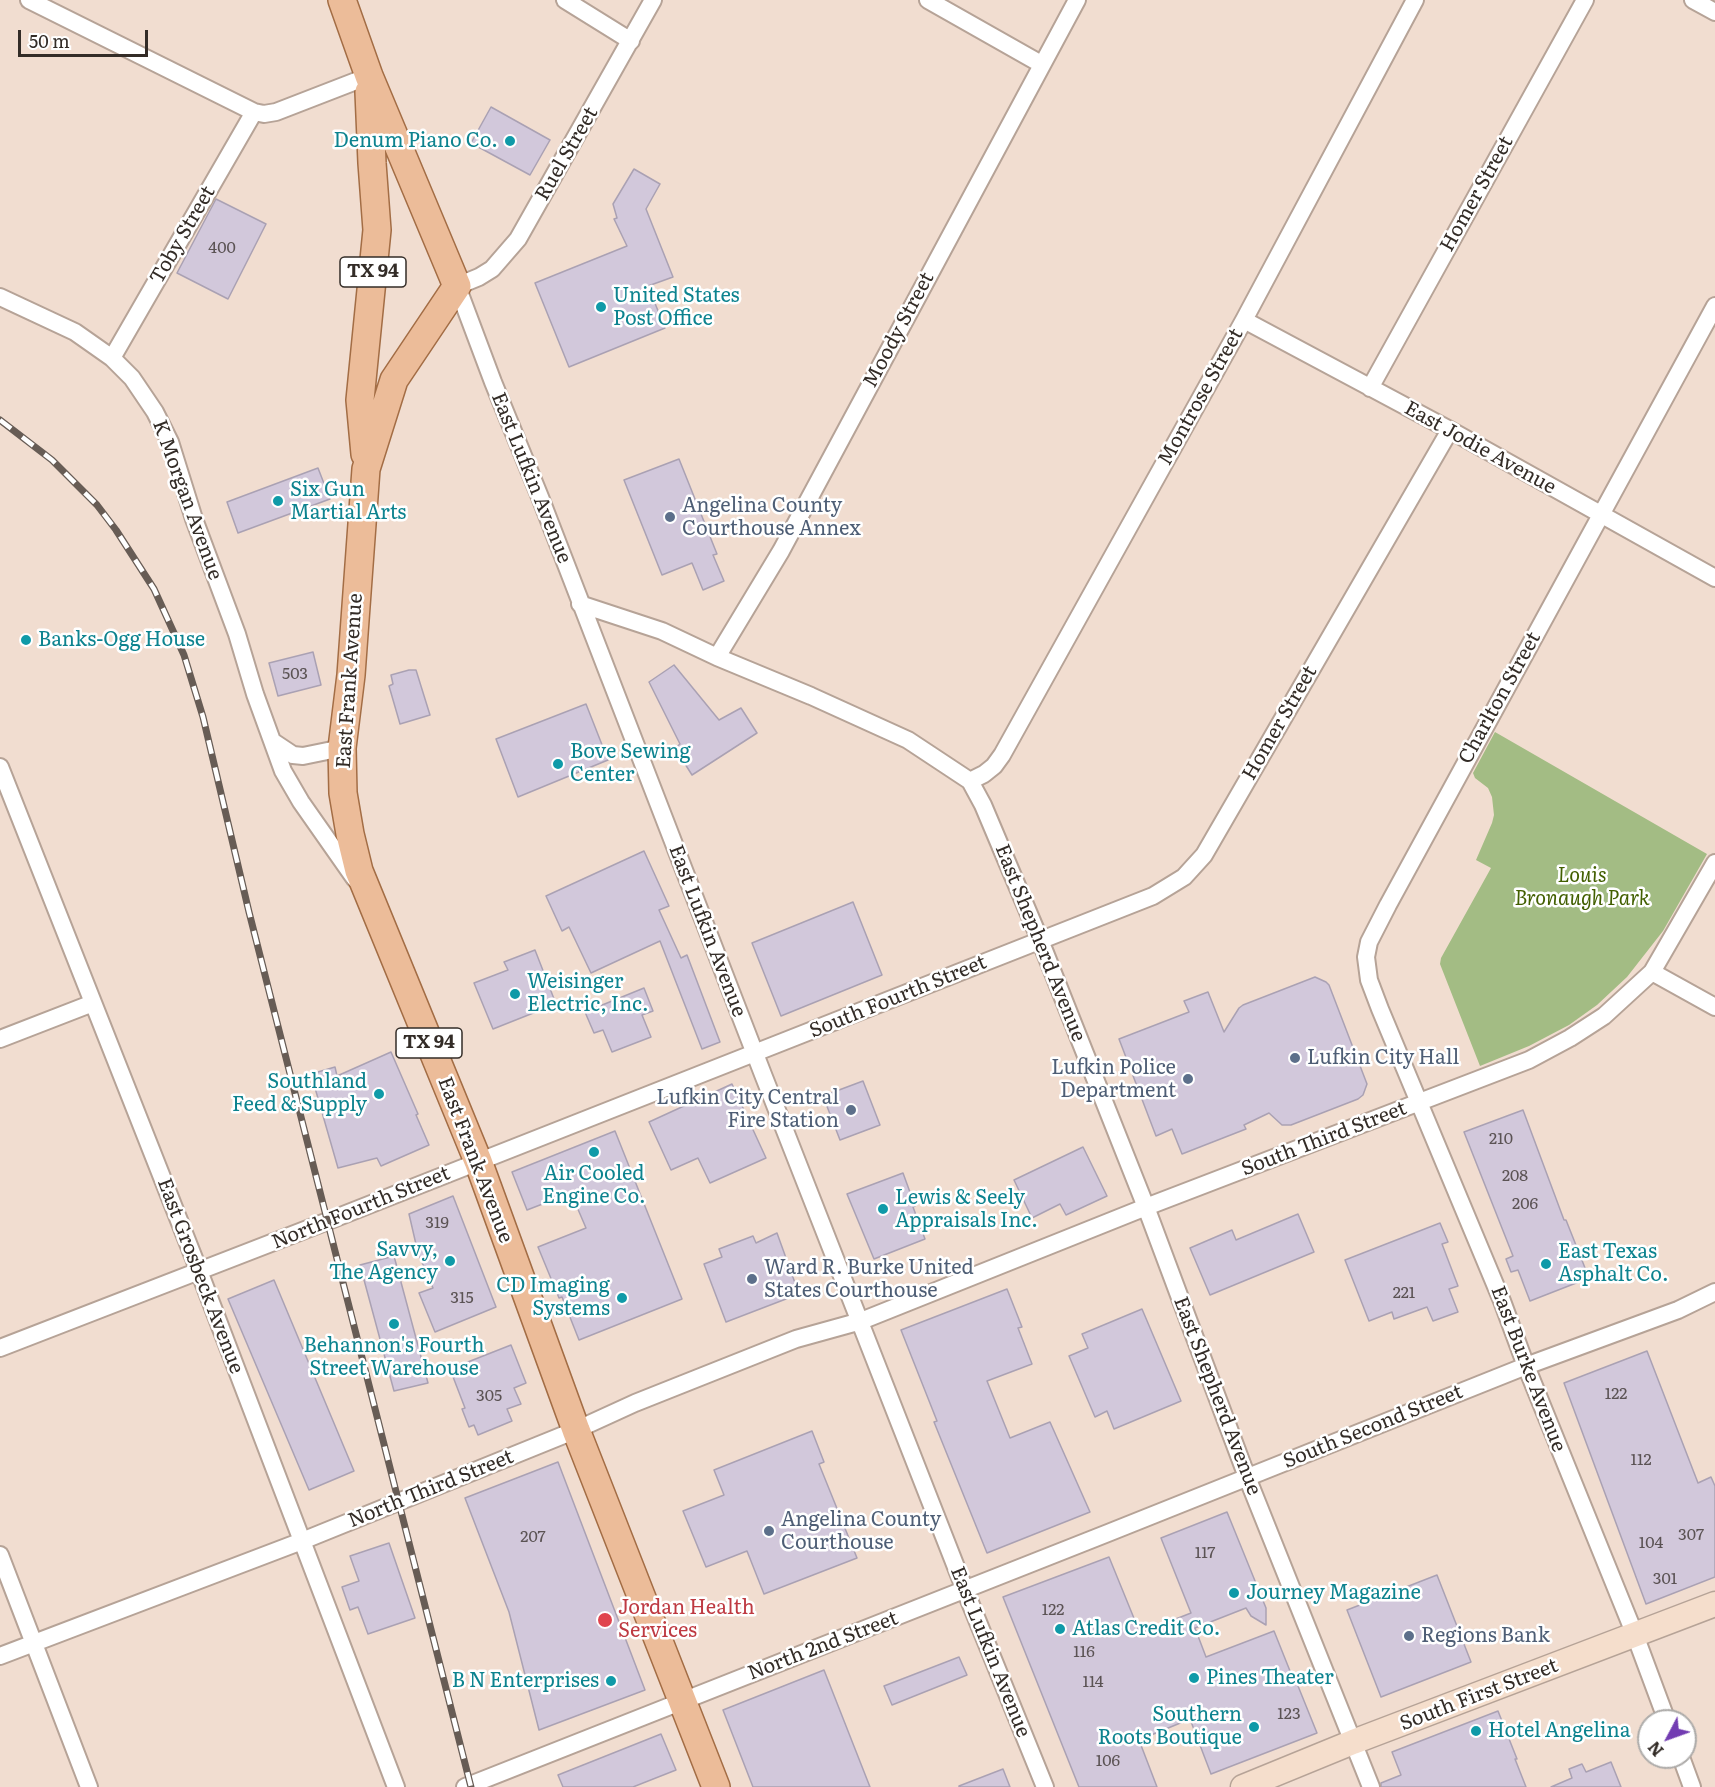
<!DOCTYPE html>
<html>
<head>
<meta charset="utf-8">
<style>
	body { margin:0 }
	#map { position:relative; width:1715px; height:1787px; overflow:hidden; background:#f1ddd0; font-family:Literata,serif }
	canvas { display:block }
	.north { position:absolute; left:1637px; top:1709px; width:60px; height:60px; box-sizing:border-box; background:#fff; border:2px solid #adaba9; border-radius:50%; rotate:229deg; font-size:16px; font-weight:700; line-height:24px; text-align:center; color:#332c27 }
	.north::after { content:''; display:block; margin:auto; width:21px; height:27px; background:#723cb2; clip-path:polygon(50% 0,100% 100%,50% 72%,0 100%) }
	.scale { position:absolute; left:18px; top:30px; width:130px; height:27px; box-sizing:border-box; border:3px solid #332c27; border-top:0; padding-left:8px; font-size:18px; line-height:21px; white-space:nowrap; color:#332c27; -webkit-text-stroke:4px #fff; paint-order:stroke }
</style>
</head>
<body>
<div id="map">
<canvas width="1715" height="1787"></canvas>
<div class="north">N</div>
<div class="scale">50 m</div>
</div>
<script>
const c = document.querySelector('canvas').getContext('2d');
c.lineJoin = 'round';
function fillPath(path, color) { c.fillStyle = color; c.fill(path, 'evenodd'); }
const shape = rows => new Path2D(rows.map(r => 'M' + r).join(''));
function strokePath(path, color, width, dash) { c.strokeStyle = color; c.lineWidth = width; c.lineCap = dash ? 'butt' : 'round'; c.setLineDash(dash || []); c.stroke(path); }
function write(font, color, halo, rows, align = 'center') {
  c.font = font + ' Literata,serif'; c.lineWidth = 5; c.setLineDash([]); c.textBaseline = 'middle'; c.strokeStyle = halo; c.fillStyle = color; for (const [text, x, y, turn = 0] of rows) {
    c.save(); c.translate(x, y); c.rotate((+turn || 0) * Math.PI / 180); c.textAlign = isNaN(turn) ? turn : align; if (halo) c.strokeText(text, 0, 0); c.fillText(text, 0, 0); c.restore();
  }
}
const green = shape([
	[1495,732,1707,854,1663,931,1627,977,1597,1005,1569,1025,1529,1046,1480,1066,1440,964,1441,958,1491,868,1476,860,1492,823,1494,815,1492,797,1488,788,1475,778,1473,773]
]);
const building = shape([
	[491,107,550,140,530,175,471,143,491,107],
	[634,169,660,184,646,209,673,277,648,286,665,328,569,367,535,283,627,246,614,219,617,218,613,204,634,169],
	[216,199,266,224,228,299,177,273,216,199],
	[679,459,717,554,713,555,724,581,703,590,692,563,662,575,624,480,679,459],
	[318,468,330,499,238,533,227,502,318,468],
	[313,652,321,685,278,696,269,663,313,652],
	[674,665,719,720,741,708,757,733,692,775,675,748,680,744,649,682,674,665],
	[409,670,416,670,430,715,400,724,389,686,393,684,391,675,409,670],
	[586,704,608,760,518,797,496,739,586,704],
	[644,851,669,906,659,910,681,958,687,955,720,1042,702,1049,660,941,591,973,569,927,562,931,546,896,644,851],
	[853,902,882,975,781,1016,752,943,853,902],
	[535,950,556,1004,493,1029,474,983,508,970,504,962,535,950],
	[1315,977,1326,982,1329,985,1367,1084,1363,1095,1358,1099,1291,1125,1282,1125,1269,1113,1244,1125,1246,1129,1182,1154,1172,1129,1156,1136,1119,1039,1189,1012,1184,1001,1208,992,1224,1032,1239,1008,1243,1005,1315,977],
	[644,988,653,1011,642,1015,651,1037,612,1052,603,1030,594,1033,585,1012,644,988],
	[391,1052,418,1114,416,1115,429,1145,381,1166,377,1158,338,1168,311,1074,335,1067,337,1076,391,1052],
	[863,1081,880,1125,840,1140,823,1096,863,1081],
	[732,1084,766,1158,710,1183,698,1158,671,1170,649,1122,732,1084],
	[1523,1110,1564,1220,1566,1220,1589,1278,1530,1301,1518,1270,1511,1272,1506,1259,1513,1256,1464,1132,1523,1110],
	[615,1131,682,1299,579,1340,562,1297,559,1298,538,1247,586,1228,571,1193,527,1210,512,1172,615,1131],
	[1083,1147,1107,1196,1066,1215,1060,1204,1032,1218,1014,1180,1083,1147],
	[903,1173,915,1206,913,1207,925,1239,874,1259,847,1194,903,1173],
	[453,1196,496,1307,435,1332,419,1293,433,1288,418,1253,409,1214,453,1196],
	[1298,1214,1314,1252,1210,1295,1190,1248,1232,1230,1236,1240,1298,1214],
	[1440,1223,1448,1242,1442,1244,1458,1286,1449,1289,1458,1312,1433,1321,1427,1307,1394,1319,1392,1312,1369,1321,1345,1260,1440,1223],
	[777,1233,799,1294,726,1322,704,1264,722,1257,719,1249,753,1236,756,1243,777,1233],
	[394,1256,428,1383,394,1391,360,1265,394,1256],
	[274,1280,354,1471,309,1490,228,1299,274,1280],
	[1007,1289,1022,1327,1018,1328,1032,1364,987,1381,1010,1438,1050,1422,1090,1512,987,1553,934,1422,937,1421,901,1330,1007,1289],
	[1142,1309,1181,1401,1114,1429,1107,1411,1095,1417,1069,1356,1088,1348,1082,1334,1142,1309],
	[511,1345,526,1383,514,1388,521,1404,507,1409,512,1421,478,1435,474,1425,469,1427,462,1409,465,1408,450,1369,511,1345],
	[1647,1351,1698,1483,1711,1477,1715,1486,1715,1577,1646,1604,1564,1383,1647,1351],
	[812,1431,824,1462,819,1464,857,1558,764,1594,747,1551,706,1567,683,1511,724,1495,714,1470,812,1431],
	[558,1462,645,1690,539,1730,509,1612,465,1498,558,1462],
	[1227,1512,1266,1608,1266,1625,1251,1616,1246,1608,1195,1628,1206,1657,1274,1631,1294,1681,1296,1681,1317,1733,1211,1774,1190,1719,1139,1740,1157,1787,1079,1787,1003,1597,1109,1557,1140,1633,1191,1613,1161,1538,1227,1512],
	[389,1543,415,1618,368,1634,358,1607,350,1610,342,1587,359,1581,350,1556,389,1543],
	[1437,1575,1471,1662,1381,1697,1347,1610,1437,1575],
	[959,1657,967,1675,892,1705,884,1686,959,1657],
	[824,1670,870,1787,753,1787,723,1710,824,1670],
	[1498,1711,1517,1759,1515,1759,1526,1787,1381,1787,1381,1783,1401,1775,1392,1752,1498,1711],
	[661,1734,676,1770,633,1787,563,1787,558,1775,661,1734],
	[1611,1762,1621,1787,1551,1787,1572,1778,1569,1769,1582,1764,1586,1772,1611,1762],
	[1003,1769,1010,1787,959,1787,959,1786,1003,1769]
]);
const minor = shape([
	[29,0,254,112,264,114,276,112,369,76],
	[565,0,631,41],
	[653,0,518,239,492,269,479,277,457,286,493,382,540,497,764,1077,965,1590,1045,1787],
	[928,0,1041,64],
	[1693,0,1715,12],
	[0,297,75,332,112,358,132,378,155,412,170,442,194,519,237,634,255,694,283,771,301,802,355,879],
	[1244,320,1450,430,1715,578],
	[112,358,254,112],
	[1370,388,1585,0],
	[580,604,662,631,717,657,811,696,908,740,970,781,983,805,1040,940,1146,1207,1247,1477,1371,1787],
	[717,657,781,551,1077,0],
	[272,741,293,755,303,756,342,748],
	[0,767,199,1271,396,1787],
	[970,781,984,774,994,766,1002,755,1244,320,1415,0],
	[1652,972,1715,1007],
	[0,1039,93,1003],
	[0,1348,328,1221,1153,896,1184,877,1204,855,1450,430],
	[0,1555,89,1787],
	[0,1656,302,1541,576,1430,635,1403,796,1339,861,1321,1146,1207,1529,1060,1570,1038,1604,1016,1652,972,1715,863],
	[1667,1721,1635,1635,1526,1366,1502,1301,1380,1009,1369,980,1366,957,1369,942,1388,905,1715,306],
	[1681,1757,1692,1787],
	[465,1787,1108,1533,1526,1366,1678,1310,1715,1292]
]);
const secondary = shape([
	[1243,1787,1353,1742,1715,1604]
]);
const primary = shape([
	[342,0,369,76,457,286,394,380,366,469,351,675,342,748,343,793,350,834,359,871,478,1161,576,1430,716,1787],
	[365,454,360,400,377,230,372,163,369,92]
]);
const rail = shape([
	[0,420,52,460,97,505,116,530,154,589,184,655,203,717,249,912,471,1787]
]);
const markers = [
	[510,141,6,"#0f9aa8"],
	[601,307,6,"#0f9aa8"],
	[278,501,6,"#0f9aa8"],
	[670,517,6,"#5c6f8a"],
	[26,640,6,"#0f9aa8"],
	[558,764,6,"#0f9aa8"],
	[515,994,6,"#0f9aa8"],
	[1295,1058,6,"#5c6f8a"],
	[1188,1079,6,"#5c6f8a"],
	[379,1094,6,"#0f9aa8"],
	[851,1110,6,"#5c6f8a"],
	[594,1152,6,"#0f9aa8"],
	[883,1209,6,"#0f9aa8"],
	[450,1261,6,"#0f9aa8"],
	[1546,1264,6,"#0f9aa8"],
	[752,1279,6,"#5c6f8a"],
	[622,1298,6,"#0f9aa8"],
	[394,1324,6,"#0f9aa8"],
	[769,1531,6,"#5c6f8a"],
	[1234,1593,6,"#0f9aa8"],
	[605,1620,8,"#e0444e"],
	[1060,1629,6,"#0f9aa8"],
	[1409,1636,6,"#5c6f8a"],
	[1194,1678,6,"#0f9aa8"],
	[611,1681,6,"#0f9aa8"],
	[1254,1727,6,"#0f9aa8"],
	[1476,1731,6,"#0f9aa8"]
];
const numberNames = [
	["400",222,248],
	["503",295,674],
	["210",1501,1139],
	["208",1515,1176],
	["206",1525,1204],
	["319",437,1223],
	["221",1404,1293],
	["315",462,1298],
	["122",1616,1394],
	["305",489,1396],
	["112",1641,1460],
	["307",1691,1535],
	["207",533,1537],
	["104",1651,1543],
	["117",1205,1553],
	["301",1665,1579],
	["122",1053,1610],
	["116",1084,1652],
	["114",1093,1682],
	["123",1289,1714],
	["106",1108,1761]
];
const shields = [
	[373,272,66],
	[429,1043,66]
];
const shieldNames = [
	["TX 94",373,272],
	["TX 94",429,1043]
];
const cultureNames = [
	["Denum Piano Co.",498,141,"right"],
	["United States",613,296],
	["Post Office",613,319],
	["Six Gun",290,490],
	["Martial Arts",290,513],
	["Banks-Ogg House",38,640],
	["Bove Sewing",570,752],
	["Center",570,775],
	["Weisinger",527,982],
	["Electric, Inc.",527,1005],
	["Southland",367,1082,"right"],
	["Feed & Supply",367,1105,"right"],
	["Air Cooled",594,1174,"center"],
	["Engine Co.",594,1197,"center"],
	["Lewis & Seely",895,1198],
	["Appraisals Inc.",895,1221],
	["Savvy,",438,1250,"right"],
	["The Agency",438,1273,"right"],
	["East Texas",1558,1252],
	["Asphalt Co.",1558,1275],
	["CD Imaging",610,1286,"right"],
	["Systems",610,1309,"right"],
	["Behannon's Fourth",394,1346,"center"],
	["Street Warehouse",394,1369,"center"],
	["Journey Magazine",1246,1593],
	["Atlas Credit Co.",1072,1629],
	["Pines Theater",1206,1678],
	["B N Enterprises",599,1681,"right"],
	["Southern",1242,1715,"right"],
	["Roots Boutique",1242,1738,"right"],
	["Hotel Angelina",1488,1731]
];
const streetNames = [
	["Ruel Street",567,154,-60],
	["Homer Street",1477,194,-61],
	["Toby Street",183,235,-60],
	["Moody Street",899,330,-62],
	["Montrose Street",1201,397,-61],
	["East Jodie Avenue",1480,448,29],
	["East Lufkin Avenue",531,478,68],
	["K Morgan Avenue",187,500,70],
	["East Frank Avenue",350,681,-86],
	["Charlton Street",1500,698,-61],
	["Homer Street",1280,723,-60],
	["East Lufkin Avenue",707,931,69],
	["East Shepherd Avenue",1040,943,68],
	["South Fourth Street",898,997,-22],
	["South Third Street",1324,1139,-21],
	["East Frank Avenue",475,1160,69],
	["North Fourth Street",361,1208,-22],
	["East Grosbeck Avenue",200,1276,69],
	["East Burke Avenue",1528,1369,69],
	["East Shepherd Avenue",1217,1396,69],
	["South Second Street",1373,1427,-22],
	["North Third Street",431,1489,-22],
	["North 2nd Street",823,1646,-21],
	["East Lufkin Avenue",990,1652,68],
	["South First Street",1479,1695,-21]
];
const serviceNames = [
	["Angelina County",682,506],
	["Courthouse Annex",682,529],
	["Lufkin City Hall",1307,1058],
	["Lufkin Police",1176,1068,"right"],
	["Department",1176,1091,"right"],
	["Lufkin City Central",839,1098,"right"],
	["Fire Station",839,1121,"right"],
	["Ward R. Burke United",764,1268],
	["States Courthouse",764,1291],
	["Angelina County",781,1520],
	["Courthouse",781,1543],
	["Regions Bank",1421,1636]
];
const parkNames = [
	["Louis",1582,876],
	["Bronaugh Park",1582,899]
];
const healthNames = [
	["Jordan Health",618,1608],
	["Services",618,1631]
];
fillPath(green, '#a3bc84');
fillPath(building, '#d2c8db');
strokePath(building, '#aaa1b3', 1.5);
strokePath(minor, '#b6a397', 20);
strokePath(secondary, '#b6a397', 27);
strokePath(primary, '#a36d45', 30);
strokePath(minor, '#fff', 16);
strokePath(secondary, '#f5decc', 24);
strokePath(primary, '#ecbc99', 27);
strokePath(rail, '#675c55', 7);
strokePath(rail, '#fff', 4.5, [14]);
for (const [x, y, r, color] of markers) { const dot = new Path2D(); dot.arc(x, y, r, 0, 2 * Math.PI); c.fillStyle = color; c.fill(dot); strokePath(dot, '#fff', 2); }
write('16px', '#5b5354', null, numberNames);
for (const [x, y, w] of shields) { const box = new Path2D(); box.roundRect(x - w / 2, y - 15, w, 30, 4.5); c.fillStyle = '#fff'; c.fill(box); strokePath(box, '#332c27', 1.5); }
write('bold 18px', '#332c27', null, shieldNames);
write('20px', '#0d838f', '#fff', cultureNames, 'left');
write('20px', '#332c27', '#fff', streetNames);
write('20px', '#4e5e75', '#fff', serviceNames, 'left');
write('italic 20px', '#425f00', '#fff', parkNames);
write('20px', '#be3a42', '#fff', healthNames, 'left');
</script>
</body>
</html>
